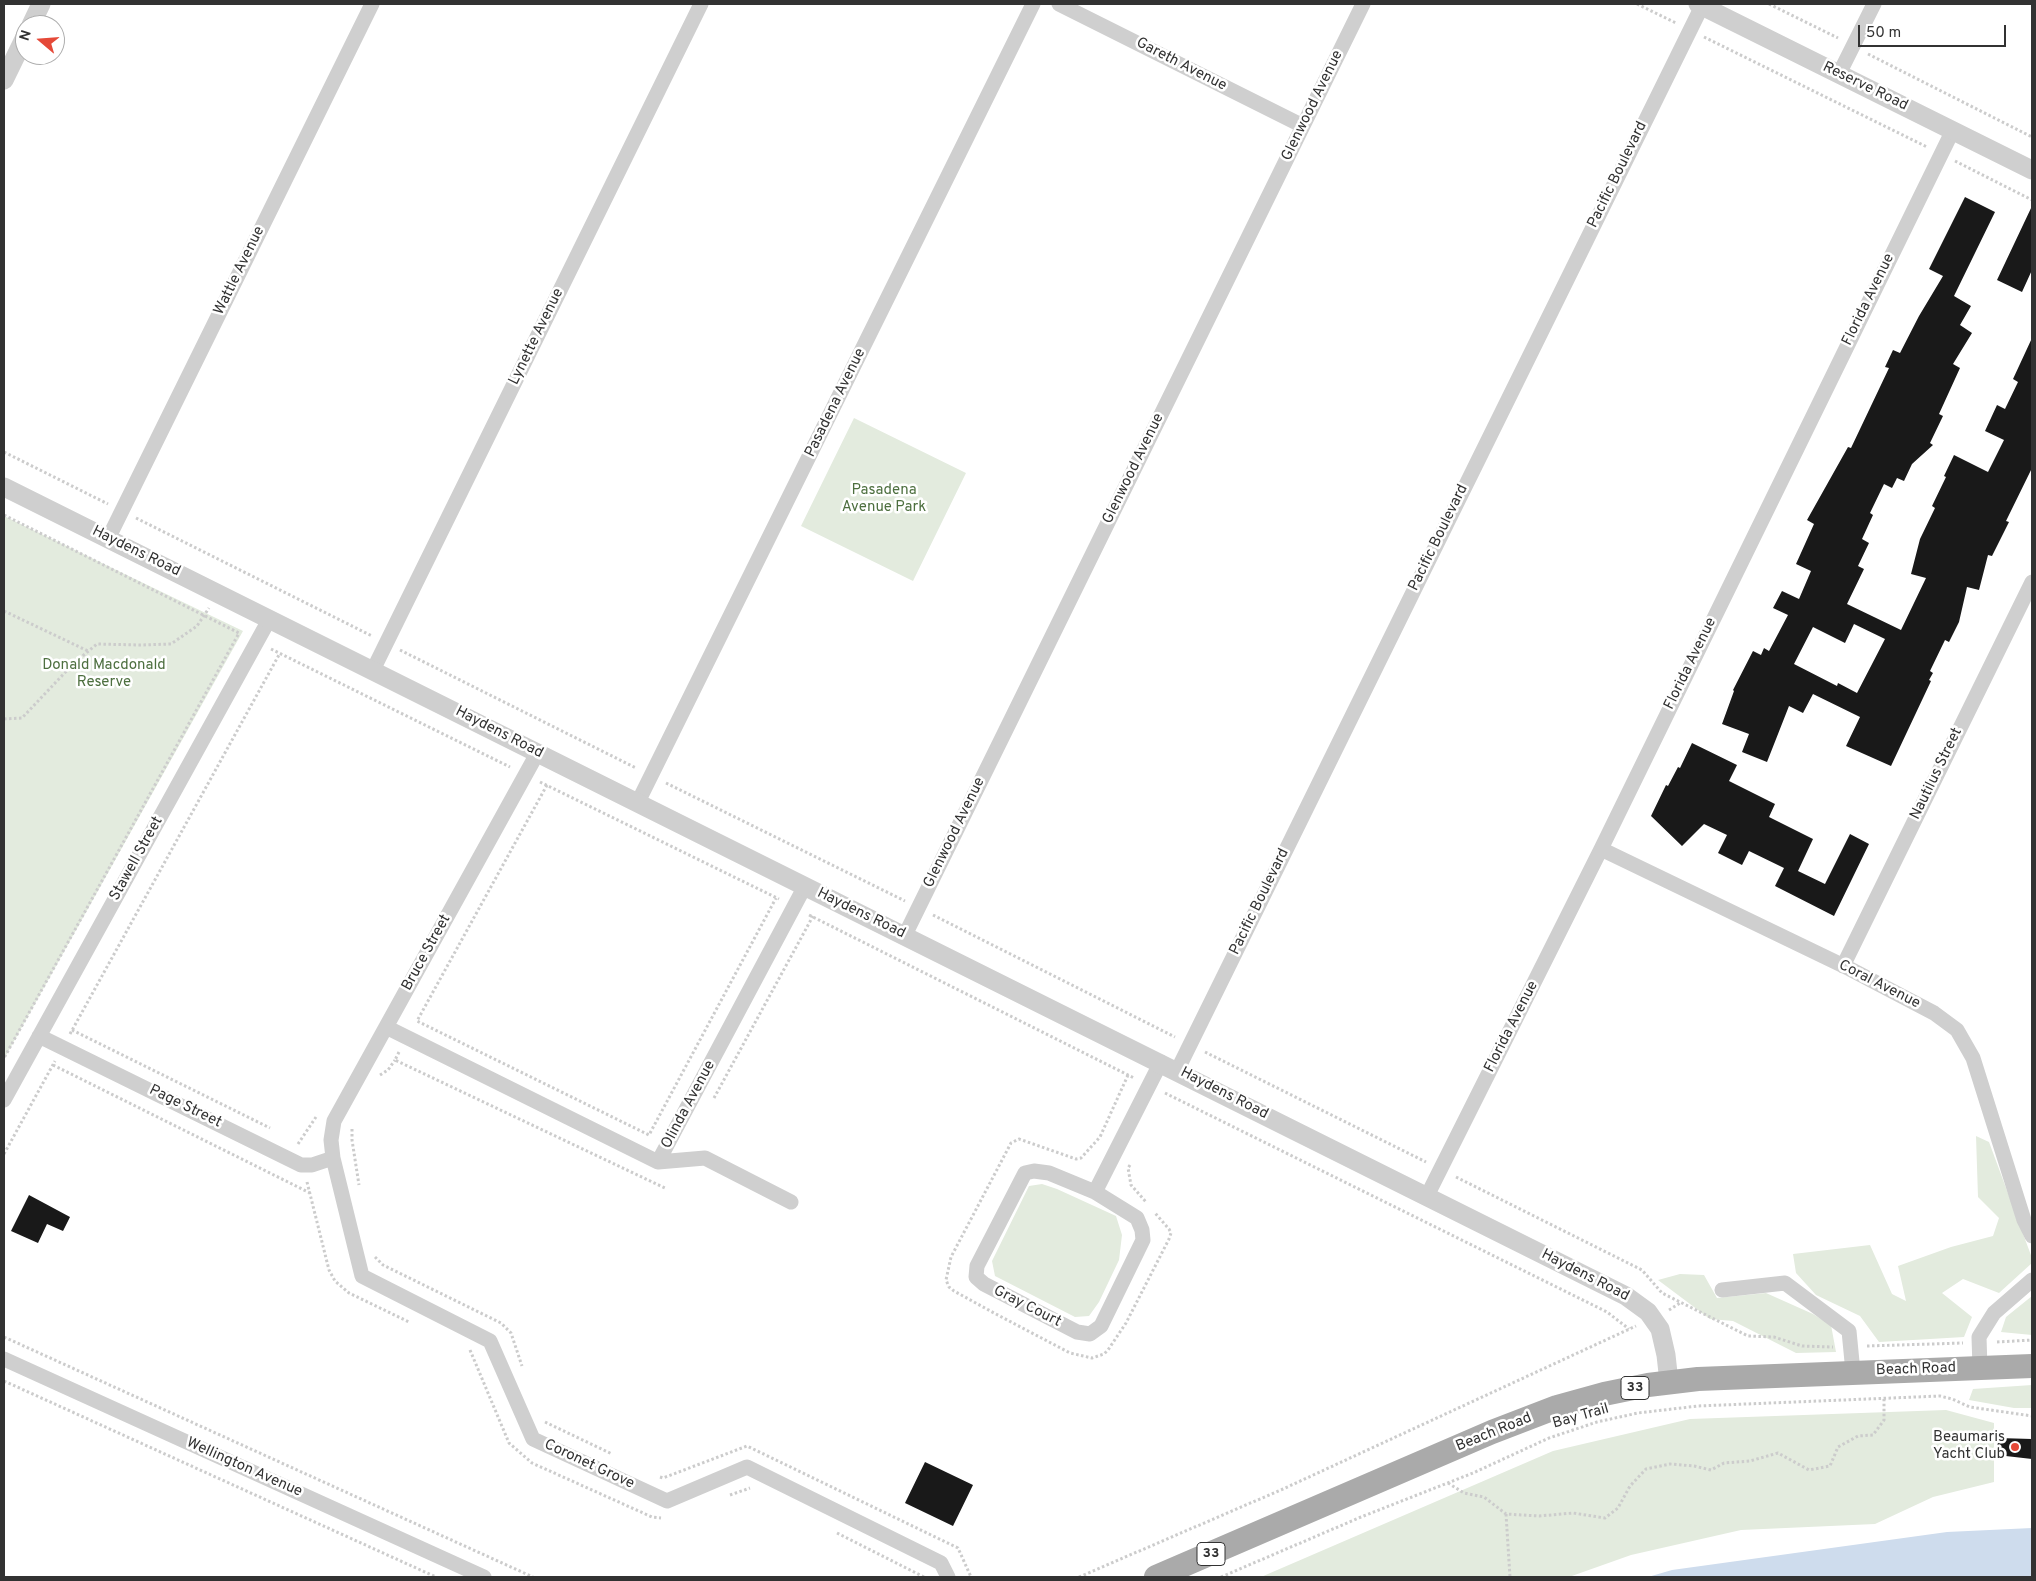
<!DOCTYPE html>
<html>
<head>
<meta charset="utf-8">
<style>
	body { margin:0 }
	#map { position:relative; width:2036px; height:1581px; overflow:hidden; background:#fff; font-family:Overpass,sans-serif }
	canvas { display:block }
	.frame { position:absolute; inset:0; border:5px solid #323232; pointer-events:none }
	.north { position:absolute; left:15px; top:15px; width:50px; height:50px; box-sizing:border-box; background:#fff; border:1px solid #adadad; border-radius:50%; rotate:288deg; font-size:14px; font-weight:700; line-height:20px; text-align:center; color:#323232 }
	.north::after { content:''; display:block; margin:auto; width:18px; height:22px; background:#e54938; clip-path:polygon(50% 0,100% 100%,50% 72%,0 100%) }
	.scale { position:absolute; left:1858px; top:25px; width:148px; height:22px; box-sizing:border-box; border:2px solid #323232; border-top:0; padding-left:6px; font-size:15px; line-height:18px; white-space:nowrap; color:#323232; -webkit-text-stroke:4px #fff; paint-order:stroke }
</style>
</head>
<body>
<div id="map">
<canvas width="2036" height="1581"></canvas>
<div class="frame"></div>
<div class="north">N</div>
<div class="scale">50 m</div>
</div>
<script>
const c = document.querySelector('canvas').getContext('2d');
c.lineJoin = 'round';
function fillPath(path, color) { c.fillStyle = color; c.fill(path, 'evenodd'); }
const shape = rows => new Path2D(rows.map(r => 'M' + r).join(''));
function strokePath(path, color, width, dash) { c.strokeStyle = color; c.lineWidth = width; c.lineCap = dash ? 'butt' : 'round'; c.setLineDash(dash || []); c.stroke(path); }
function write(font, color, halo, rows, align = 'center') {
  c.font = font + ' Overpass,sans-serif'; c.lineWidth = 5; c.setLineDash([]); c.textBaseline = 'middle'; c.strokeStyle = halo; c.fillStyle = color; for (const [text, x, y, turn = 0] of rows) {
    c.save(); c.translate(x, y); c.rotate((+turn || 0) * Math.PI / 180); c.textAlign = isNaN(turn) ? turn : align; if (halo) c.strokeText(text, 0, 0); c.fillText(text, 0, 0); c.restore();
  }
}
const green = shape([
	[854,418,966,473,913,581,801,526],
	[4,516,243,631,4,1059],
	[1976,1136,1989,1142,2032,1258,2032,1263,1999,1293,1963,1279,1942,1293,1972,1317,1964,1337,1879,1342,1860,1316,1816,1295,1796,1273,1793,1254,1870,1245,1892,1294,1906,1301,1898,1266,1951,1247,1993,1236,1999,1218,1978,1197],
	[1042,1184,1057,1189,1116,1216,1122,1235,1119,1260,1099,1302,1089,1316,1075,1317,995,1276,992,1261,1029,1186],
	[1680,1274,1704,1275,1717,1298,1766,1293,1813,1314,1831,1325,1836,1352,1796,1353,1733,1321,1710,1319,1658,1280],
	[2032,1296,2032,1335,2001,1332,2006,1317],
	[2032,1385,2032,1408,2014,1408,1969,1400,1973,1389],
	[1946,1410,1994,1423,1994,1482,1933,1497,1875,1524,1741,1530,1631,1555,1569,1577,1261,1577,1553,1451,1690,1419]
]);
const water = shape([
	[2032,1528,2032,1577,1648,1577,1672,1570,1947,1532]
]);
const building = shape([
	[1965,197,1995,212,1954,296,1971,306,1960,325,1972,333,1953,364,1960,368,1939,414,1943,416,1930,443,1933,445,1912,464,1904,481,1897,478,1892,488,1884,484,1870,513,1873,515,1862,539,1869,543,1858,566,1864,569,1847,604,1901,630,1926,578,1911,574,1920,539,1935,508,1932,506,1946,477,1944,476,1954,455,1988,472,2004,440,1985,431,1997,405,2005,409,2018,382,2013,379,2032,338,2032,468,2006,521,2009,522,1992,556,1988,555,1979,590,1967,587,1959,622,1949,642,1945,640,1930,671,1933,673,1929,680,1931,681,1891,766,1846,746,1860,717,1813,694,1803,713,1789,706,1767,762,1742,752,1749,734,1722,724,1734,691,1733,690,1753,651,1761,655,1764,648,1769,651,1788,615,1773,608,1782,591,1799,599,1811,571,1796,564,1814,524,1807,520,1848,447,1851,448,1889,368,1885,367,1893,350,1900,353,1919,316,1943,276,1929,269],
	[1854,624,1885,639,1857,693,1838,683,1837,686,1794,664,1813,627,1845,643],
	[2032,206,2032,270,2022,292,1997,280],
	[1692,743,1737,765,1729,781,1775,804,1769,817,1813,839,1798,871,1825,884,1850,834,1869,844,1834,916,1775,886,1784,868,1749,851,1742,865,1718,853,1727,835,1704,824,1682,846,1651,816,1666,785,1668,786,1678,767,1680,768],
	[29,1195,70,1217,63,1231,47,1224,38,1243,11,1231],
	[1998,1438,2032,1439,2032,1459,1997,1455],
	[925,1462,973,1485,953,1526,905,1503]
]);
const path = shape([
	[1637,4,1676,23],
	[1769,4,1838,38],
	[1704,37,1927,147],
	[1868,54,2032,137],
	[1955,161,2032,200],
	[4,452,108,504],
	[4,515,239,633,4,1058],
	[136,518,372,636],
	[4,611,88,651],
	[271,649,510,767],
	[400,650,636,768],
	[4,719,22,718,74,663,97,644,140,645,171,644,197,626,209,608],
	[540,782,779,899],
	[666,783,905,901],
	[547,785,417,1021,649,1135,776,898],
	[809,915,1134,1078],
	[933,915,1175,1037],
	[72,1030,270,1128],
	[70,1034,280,653],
	[399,1052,395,1060,667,1189],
	[1205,1052,1426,1162],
	[53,1065,310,1193],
	[380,1075,388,1070,395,1060],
	[1128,1075,1100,1137,1081,1158,1076,1159,1019,1139,1011,1143,951,1257,946,1280,949,1287,954,1291,994,1313,1070,1353,1092,1358,1104,1354,1108,1350,1126,1323,1169,1239,1171,1233,1169,1229,1155,1213],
	[1165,1093,1607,1312,1629,1329],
	[714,1098,813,916],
	[352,1129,352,1140,359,1185],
	[298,1144,316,1117],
	[4,1154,55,1061],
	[1130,1165,1128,1168,1131,1185,1146,1202],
	[1456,1177,1642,1270,1662,1293,1748,1336,1774,1337,1802,1346,1833,1347],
	[307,1182,329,1270,335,1281,349,1293,409,1322],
	[375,1257,383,1265,501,1323,511,1333,522,1366],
	[1669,1310,1680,1303],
	[4,1337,533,1577],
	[1997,1342,2032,1340],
	[1867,1346,1963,1343],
	[470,1350,509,1443,532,1463,652,1517,661,1518],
	[4,1381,436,1577],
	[545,1422,612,1454],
	[660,1477,663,1478,747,1446,958,1548,971,1577],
	[1448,1483,1464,1493,1484,1497,1506,1514,1539,1516,1573,1513,1605,1518,1618,1508,1630,1486,1646,1469,1670,1464,1694,1466,1711,1470,1724,1463,1750,1461,1778,1453,1809,1470,1830,1466,1838,1447,1858,1436,1873,1435,1884,1420,1884,1399],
	[730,1495,750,1488],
	[1506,1514,1510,1577],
	[837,1533,924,1577],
	[1079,1577,1283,1489,1636,1326],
	[1221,1577,1361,1517,1473,1473,1549,1438,1597,1422,1638,1413,1698,1406,1940,1396,1952,1399,1970,1407,2032,1416]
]);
const minor = shape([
	[1059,4,1303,126],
	[1839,74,1874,4],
	[108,539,372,4],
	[373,670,701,4],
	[538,752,334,1121,331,1140,333,1158,362,1276,490,1341,533,1439,667,1501,747,1467,941,1563,948,1577],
	[638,802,1033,4],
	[1601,849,1850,969,1934,1013,1957,1030,1973,1058,2024,1220,2032,1236],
	[905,935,1363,4],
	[1843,966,2032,582],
	[386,1027,658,1162],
	[39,1036,301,1165,312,1165,333,1158],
	[1177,1071,1702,6],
	[4,1100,270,618],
	[658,1162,805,886],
	[658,1162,705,1158,791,1202],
	[1034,1171,1049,1173,1095,1192,1137,1218,1142,1230,1143,1240,1101,1326,1090,1334,1077,1332,984,1284,976,1277,977,1266,1025,1173,1034,1171],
	[1095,1192,1161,1062],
	[1427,1196,1601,849,1953,130],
	[1722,1290,1785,1283,1849,1331,1853,1372],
	[4,1359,484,1577],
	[1980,1368,1979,1337,1994,1313,2032,1280]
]);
const tertiary = shape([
	[1698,4,2032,170],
	[31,25,41,4],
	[4,80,25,37],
	[4,487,1626,1296,1648,1312,1660,1329,1666,1355,1669,1382]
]);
const primary = shape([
	[1156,1577,1492,1432,1557,1407,1604,1394,1648,1385,1698,1379,2032,1366]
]);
const markers = [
	[2015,1447,5,"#e54938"]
];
const shields = [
	[1635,1388,28],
	[1211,1554,28]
];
const shieldNames = [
	["33",1635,1388],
	["33",1211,1554]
];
const streetNames = [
	["Gareth Avenue",1181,65,27],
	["Reserve Road",1865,87,26],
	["Glenwood Avenue",1313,106,-64],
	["Pacific Boulevard",1618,175,-64],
	["Wattle Avenue",240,271,-64],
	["Florida Avenue",1869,300,-64],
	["Lynette Avenue",537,337,-64],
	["Pasadena Avenue",836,403,-64],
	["Glenwood Avenue",1134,469,-64],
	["Pacific Boulevard",1439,538,-64],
	["Haydens Road",136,552,26],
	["Florida Avenue",1691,664,-64],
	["Haydens Road",499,733,27],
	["Nautilus Street",1937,774,-64],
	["Glenwood Avenue",955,833,-64],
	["Stawell Street",137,859,-61],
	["Pacific Boulevard",1260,902,-64],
	["Haydens Road",861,914,26],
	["Bruce Street",427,953,-61],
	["Coral Avenue",1879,985,27],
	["Florida Avenue",1512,1027,-63],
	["Haydens Road",1224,1094,27],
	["Olinda Avenue",689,1105,-62],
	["Page Street",185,1107,26],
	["Haydens Road",1585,1276,27],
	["Gray Court",1027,1307,27],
	["Beach Road",1916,1370,-2],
	["Bay Trail",1581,1417,-16],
	["Beach Road",1494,1433,-22],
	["Coronet Grove",589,1465,25],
	["Wellington Avenue",244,1468,24]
];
const parkNames = [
	["Pasadena",884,491],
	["Avenue Park",884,508],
	["Donald Macdonald",104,666],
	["Reserve",104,683]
];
const poiNames = [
	["Beaumaris",2005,1438],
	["Yacht Club",2005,1455]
];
fillPath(green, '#e3ebde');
fillPath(water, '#cedced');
fillPath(building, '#191919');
strokePath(path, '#ccc', 3, [2.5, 2.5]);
strokePath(minor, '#cfcfcf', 15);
strokePath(tertiary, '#cfcfcf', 19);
strokePath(primary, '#aaa', 24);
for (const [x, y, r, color] of markers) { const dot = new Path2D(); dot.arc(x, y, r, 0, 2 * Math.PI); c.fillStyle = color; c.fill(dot); strokePath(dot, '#fff', 2); }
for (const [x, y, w] of shields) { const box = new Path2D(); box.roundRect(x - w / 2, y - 11.5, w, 23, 4); c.fillStyle = '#fff'; c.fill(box); strokePath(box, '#323232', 1); }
write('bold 14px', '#323232', null, shieldNames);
write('15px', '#323232', '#fff', streetNames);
write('15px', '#4d6f3f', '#fff', parkNames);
write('15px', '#323232', '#fff', poiNames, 'right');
</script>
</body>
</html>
